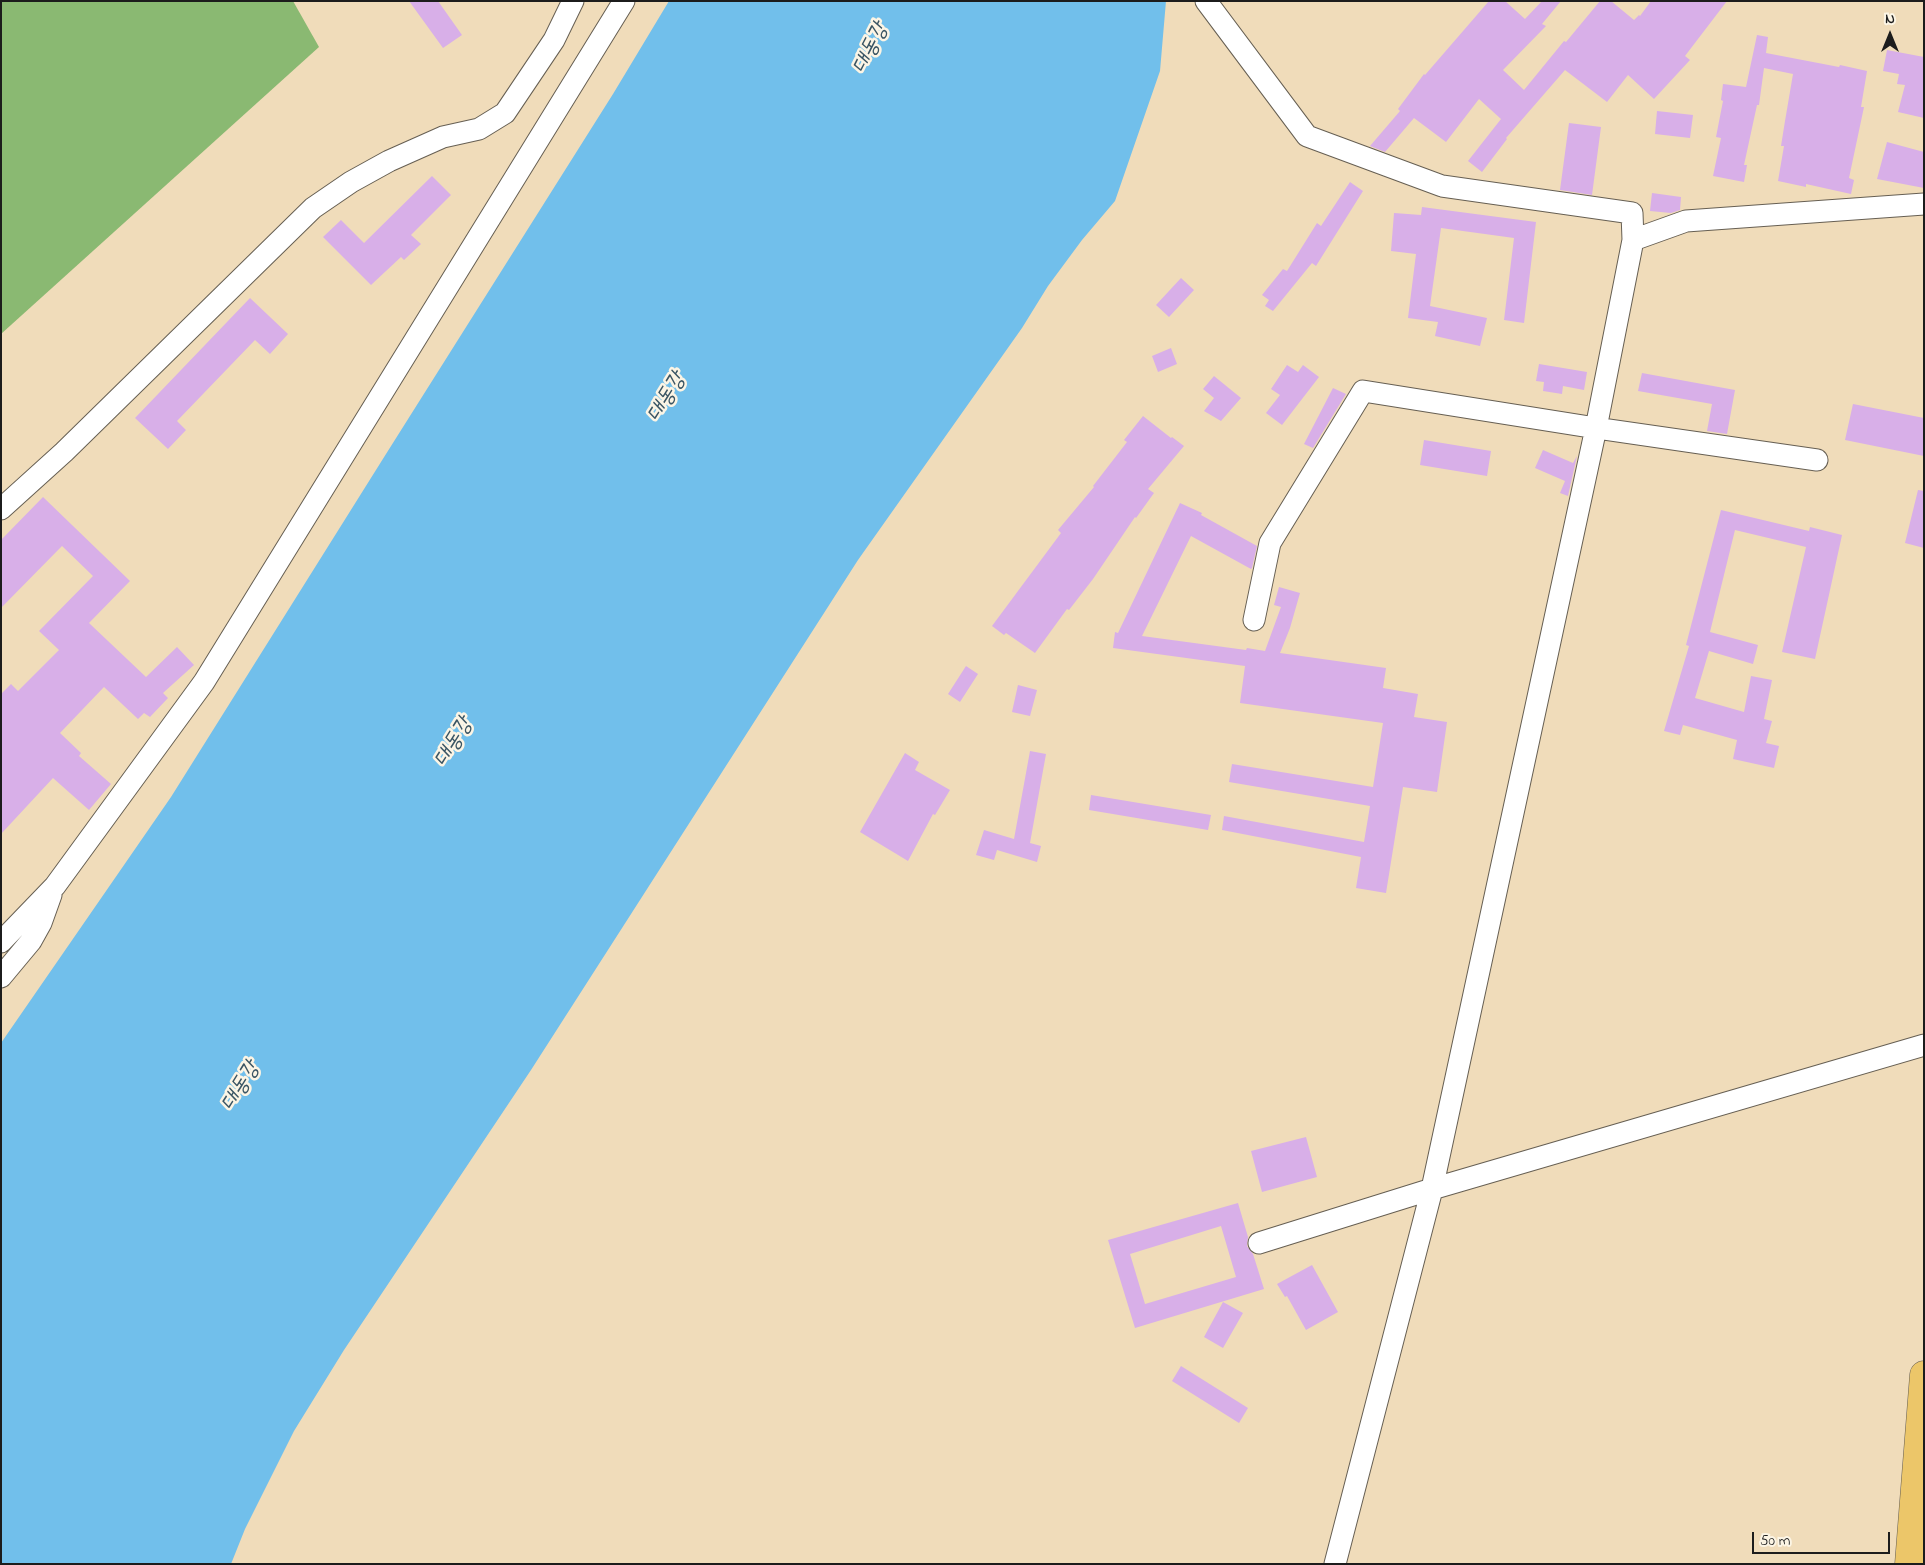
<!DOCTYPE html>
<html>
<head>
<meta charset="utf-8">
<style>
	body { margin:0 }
	#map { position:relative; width:1925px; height:1565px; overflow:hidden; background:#f0dcba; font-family:"Indie Flower",sans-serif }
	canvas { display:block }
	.frame { position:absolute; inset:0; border:2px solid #1c1c1c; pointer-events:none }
	.north { position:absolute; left:1865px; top:10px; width:50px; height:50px; -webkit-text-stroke:4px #fcf5e5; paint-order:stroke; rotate:0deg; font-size:14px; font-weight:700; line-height:20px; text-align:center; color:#1c1c1c }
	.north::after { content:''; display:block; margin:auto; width:18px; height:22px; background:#1c1c1c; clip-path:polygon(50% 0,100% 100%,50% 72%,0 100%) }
	.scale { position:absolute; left:1752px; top:1532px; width:138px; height:22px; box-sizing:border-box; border:2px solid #1c1c1c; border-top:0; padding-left:6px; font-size:15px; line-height:18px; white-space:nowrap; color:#1c1c1c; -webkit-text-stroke:4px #fcf5e5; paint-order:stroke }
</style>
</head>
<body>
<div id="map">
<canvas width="1925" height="1565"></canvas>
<div class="frame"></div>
<div class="north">N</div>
<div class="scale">50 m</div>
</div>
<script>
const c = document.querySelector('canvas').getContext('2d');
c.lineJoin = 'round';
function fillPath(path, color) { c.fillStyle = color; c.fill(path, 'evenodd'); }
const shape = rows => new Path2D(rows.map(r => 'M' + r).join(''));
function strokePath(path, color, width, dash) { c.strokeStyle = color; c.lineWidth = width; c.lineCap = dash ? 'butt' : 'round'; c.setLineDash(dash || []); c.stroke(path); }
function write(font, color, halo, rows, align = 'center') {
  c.font = font + ' "Indie Flower","Poor Story",sans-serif'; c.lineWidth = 5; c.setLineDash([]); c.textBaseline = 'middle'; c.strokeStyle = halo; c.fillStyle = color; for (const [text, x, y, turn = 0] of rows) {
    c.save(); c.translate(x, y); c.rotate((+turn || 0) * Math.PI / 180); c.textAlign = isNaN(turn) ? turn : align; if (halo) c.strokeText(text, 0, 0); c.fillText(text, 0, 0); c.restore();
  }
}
const forest = shape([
	[1,1,293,1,319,47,1,334]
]);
const water = shape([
	[669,1,1166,1,1160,71,1115,201,1082,240,1048,286,1022,328,858,560,531,1070,344,1350,294,1431,245,1529,231,1564,1,1564,1,1043,171,797,386,454,613,94]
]);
const building = shape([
	[409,1,438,1,462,35,443,48],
	[1489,1,1505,1,1525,19,1542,1,1561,1,1542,24,1546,26,1503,70,1524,90,1564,41,1566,42,1600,1,1611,1,1634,20,1639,15,1640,16,1651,1,1727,1,1685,56,1690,60,1654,99,1628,75,1607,102,1565,70,1506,138,1507,139,1482,172,1468,161,1501,119,1479,99,1446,142,1414,118,1385,152,1370,146,1400,111,1398,109,1424,74,1425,75],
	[1757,35,1768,37,1766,53,1839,67,1840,65,1867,71,1861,107,1864,107,1849,178,1854,180,1851,194,1806,184,1806,187,1778,181,1784,146,1781,146,1785,121,1793,74,1764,68,1759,105,1757,105,1744,165,1747,165,1744,182,1713,176,1721,138,1716,137,1723,101,1721,100,1723,84,1746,87],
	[1887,50,1924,57,1924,118,1898,112,1905,85,1897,84,1899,74,1883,71],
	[1657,111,1693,115,1690,138,1655,134],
	[1569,123,1601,127,1592,195,1560,190],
	[1887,142,1924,152,1924,188,1877,179],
	[432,176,451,195,411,235,421,244,404,260,401,257,371,285,323,237,341,220,364,243],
	[1350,182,1363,191,1316,266,1312,263,1273,311,1265,306,1269,300,1262,295,1283,269,1287,271,1317,223,1321,226],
	[1652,193,1681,197,1680,210,1671,213,1650,211],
	[1422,207,1536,222,1524,323,1504,320,1514,238,1441,228,1430,306,1487,318,1480,346,1435,336,1438,322,1408,318,1416,254,1391,251,1394,213,1421,215],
	[1181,278,1194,290,1169,317,1156,305],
	[250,298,288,334,270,354,255,340,177,421,186,430,168,449,135,418],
	[1171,348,1177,364,1158,372,1152,356],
	[1539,364,1587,372,1584,390,1563,386,1562,394,1543,391,1544,382,1536,381],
	[1287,365,1298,372,1303,365,1319,377,1282,425,1266,413,1280,395,1271,389],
	[1642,373,1735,390,1727,434,1707,431,1712,404,1638,391],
	[1214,376,1241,398,1221,421,1204,411,1214,398,1203,389],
	[1333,388,1346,394,1313,448,1304,444],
	[1853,404,1924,418,1924,456,1845,440],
	[1143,416,1171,438,1172,437,1184,446,1148,489,1154,493,1136,518,1135,517,1093,579,1069,610,1067,609,1035,653,1006,633,1004,635,992,626,1061,533,1058,530,1094,487,1093,486,1127,442,1124,440],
	[1424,440,1491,451,1487,476,1420,465],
	[1543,450,1573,463,1577,456,1568,496,1560,493,1565,481,1535,468],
	[1918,490,1924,491,1924,548,1905,543],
	[43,497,130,581,89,623,146,677,177,647,194,665,163,693,168,698,150,717,144,713,138,719,104,687,60,733,81,753,79,756,111,784,89,810,53,778,1,834,1,694,11,684,18,691,59,650,39,631,93,576,62,546,1,608,1,540],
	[1180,503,1202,513,1201,515,1257,546,1252,568,1251,569,1191,536,1142,636,1246,650,1247,648,1265,651,1281,607,1274,605,1279,587,1300,593,1290,628,1280,653,1386,668,1383,688,1418,694,1414,717,1447,722,1437,792,1403,787,1386,893,1356,888,1361,857,1222,830,1224,816,1364,842,1370,806,1229,782,1232,764,1373,787,1383,723,1240,703,1245,666,1113,648,1115,632,1118,633],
	[1721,510,1809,531,1810,527,1842,535,1815,659,1782,652,1806,547,1735,530,1710,632,1758,645,1753,664,1709,651,1695,698,1744,712,1751,676,1772,680,1764,719,1772,721,1766,743,1779,746,1774,768,1733,759,1737,740,1683,725,1680,735,1664,731,1689,646,1686,645],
	[966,666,978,674,960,702,948,694],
	[1018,685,1037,690,1030,716,1012,712],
	[1030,751,1046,754,1030,843,1041,846,1037,862,997,850,994,860,976,855,984,830,1014,839],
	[905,753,919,762,915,770,950,790,935,815,933,814,908,861,860,832],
	[1091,795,1211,815,1208,830,1089,810],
	[1306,1137,1317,1177,1262,1192,1251,1151],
	[1238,1203,1248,1237,1247,1246,1253,1254,1264,1289,1135,1328,1108,1240],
	[1221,1226,1236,1277,1145,1304,1130,1254],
	[1312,1265,1338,1312,1306,1330,1287,1296,1285,1297,1277,1284],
	[1223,1302,1243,1313,1223,1348,1204,1337],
	[1181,1366,1248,1408,1239,1423,1172,1381]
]);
const minor = shape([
	[1206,1,1307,136,1442,186,1632,213,1633,240,1596,428,1432,1189,1335,1564],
	[1633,240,1686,221,1924,204],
	[1,509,64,452,313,208,351,182,389,161,443,137,479,129,505,113,554,40,573,1],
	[1254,620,1270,543,1363,391,1596,428,1817,460],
	[1,942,55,886,204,682,624,1],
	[1,977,31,941,41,923,51,895],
	[1259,1243,1432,1189,1924,1045]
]);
const primary = shape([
	[1909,1564,1924,1375]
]);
const waterNames = [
	["대동강",872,49,-63],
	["대동강",668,398,-58],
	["대동강",455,743,-58],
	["대동강",242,1087,-58]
];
fillPath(forest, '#8ab972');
fillPath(water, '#71bfeb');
fillPath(building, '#d8afe8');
strokePath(minor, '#665f53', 23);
strokePath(primary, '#665f53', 29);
strokePath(minor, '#fff', 21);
strokePath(primary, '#ecc669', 28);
write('italic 22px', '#3a5564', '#fcf5e5', waterNames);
</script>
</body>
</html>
